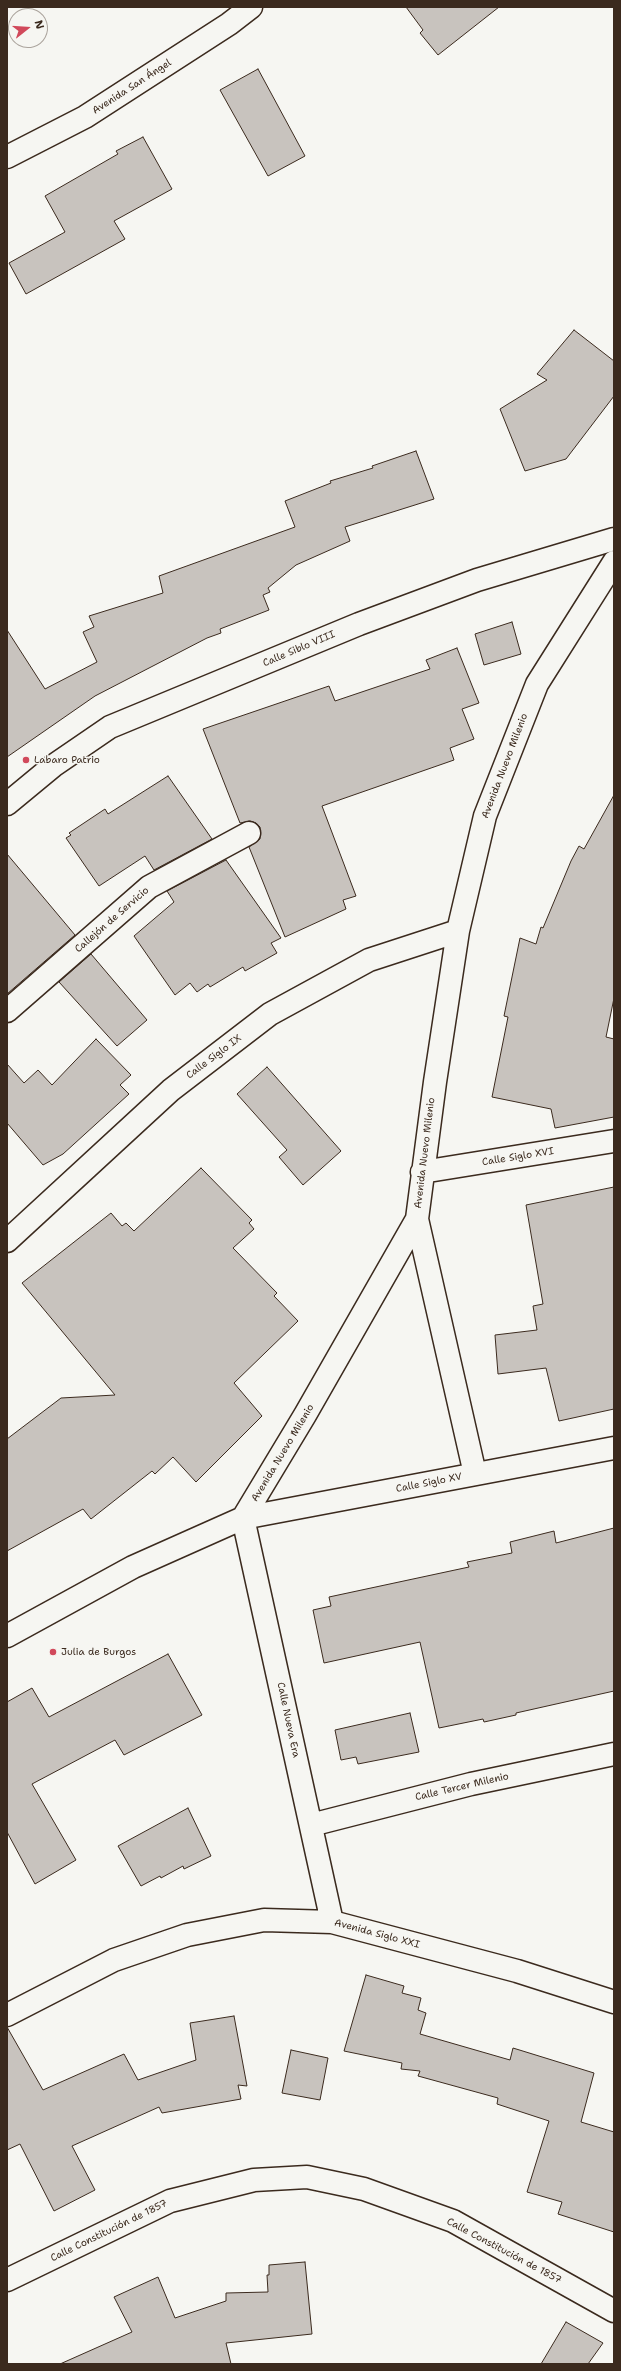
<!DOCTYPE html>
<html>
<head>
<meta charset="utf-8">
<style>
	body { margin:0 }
	#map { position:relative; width:621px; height:2371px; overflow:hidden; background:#f6f6f2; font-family:"Shantell Sans",sans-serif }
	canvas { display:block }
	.frame { position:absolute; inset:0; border:8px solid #3b2a1e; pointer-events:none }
	.north { position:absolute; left:8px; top:8px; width:40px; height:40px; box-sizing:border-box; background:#f6f6f2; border:1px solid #aba49d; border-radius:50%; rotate:73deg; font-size:11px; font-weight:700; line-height:16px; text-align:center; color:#3b2a1e }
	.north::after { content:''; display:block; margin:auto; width:14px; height:18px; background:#d1495b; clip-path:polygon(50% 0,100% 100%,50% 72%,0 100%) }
</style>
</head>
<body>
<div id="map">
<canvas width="621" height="2371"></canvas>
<div class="frame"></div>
<div class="north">N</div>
</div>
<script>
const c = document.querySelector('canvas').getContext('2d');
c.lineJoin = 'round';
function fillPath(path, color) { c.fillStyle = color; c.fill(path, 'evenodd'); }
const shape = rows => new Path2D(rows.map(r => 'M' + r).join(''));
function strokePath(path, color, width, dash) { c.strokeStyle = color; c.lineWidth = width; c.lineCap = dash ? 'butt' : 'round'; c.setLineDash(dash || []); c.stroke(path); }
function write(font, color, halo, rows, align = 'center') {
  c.font = font + ' "Shantell Sans",sans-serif'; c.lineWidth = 3; c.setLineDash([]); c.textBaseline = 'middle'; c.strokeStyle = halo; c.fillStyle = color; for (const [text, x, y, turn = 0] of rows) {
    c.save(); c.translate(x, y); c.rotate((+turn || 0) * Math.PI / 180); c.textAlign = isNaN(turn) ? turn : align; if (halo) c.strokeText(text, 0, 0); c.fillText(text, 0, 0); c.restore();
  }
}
const building = shape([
	[406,7,499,7,438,55,420,33,423,30,406,7],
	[258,69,305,156,268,176,220,90,258,69],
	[143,137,172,189,114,221,125,239,26,294,9,263,65,232,45,196,118,154,116,151,143,137],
	[574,330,614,361,614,396,566,459,525,471,500,409,547,380,537,374,574,330],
	[416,451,434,499,345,527,350,541,296,565,268,588,270,592,263,595,269,610,220,629,221,633,207,638,95,696,7,757,7,630,45,689,97,662,83,632,94,627,89,616,163,593,159,576,295,527,285,501,331,483,330,481,373,468,372,466,416,451],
	[512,622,521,654,484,665,475,634,512,622],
	[457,648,479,703,462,709,474,739,450,748,454,760,322,806,356,896,343,900,346,909,285,937,249,847,260,839,260,827,256,823,250,821,240,823,203,729,329,686,335,701,430,669,426,660,457,648],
	[168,776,212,839,154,870,145,856,99,886,66,838,71,835,69,833,105,809,108,814,168,776],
	[614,795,614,998,606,1037,614,1039,614,1117,555,1128,551,1109,492,1097,508,1017,504,1016,520,938,536,944,541,927,543,928,571,861,579,846,584,849,614,795],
	[7,854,75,935,7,994,7,854],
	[226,860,281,938,271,943,277,953,245,971,243,967,210,987,208,984,197,992,190,983,175,995,134,936,174,902,167,891,226,860],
	[91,954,147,1020,117,1046,59,982,91,954],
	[96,1039,131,1075,120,1085,129,1094,63,1154,43,1165,7,1123,7,1064,24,1083,38,1070,52,1085,96,1039],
	[267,1067,341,1151,303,1185,279,1157,287,1150,237,1094,267,1067],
	[201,1168,252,1220,249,1223,254,1229,233,1248,277,1293,274,1296,298,1321,234,1383,262,1416,196,1482,173,1457,155,1474,152,1471,91,1519,83,1509,7,1551,7,1439,61,1398,115,1395,22,1283,111,1213,122,1226,126,1223,134,1231,201,1168],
	[614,1187,614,1409,559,1421,546,1368,498,1374,495,1335,537,1330,533,1306,543,1304,526,1205,614,1187],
	[614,1528,614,1691,516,1713,516,1715,484,1722,483,1719,439,1728,420,1642,324,1663,313,1610,331,1606,329,1597,469,1567,467,1562,512,1553,510,1542,554,1531,556,1543,614,1528],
	[168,1654,202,1715,124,1755,115,1740,32,1784,76,1860,35,1884,7,1832,7,1702,32,1688,49,1717,168,1654],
	[410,1713,419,1752,358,1764,356,1757,341,1760,335,1730,410,1713],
	[188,1808,211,1856,184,1869,183,1866,161,1878,160,1876,141,1886,118,1846,188,1808],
	[366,1975,404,1986,402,1993,421,1998,418,2010,426,2013,420,2034,510,2060,513,2048,594,2073,581,2122,614,2132,614,2232,558,2214,562,2202,527,2192,549,2121,497,2104,498,2098,418,2076,420,2071,401,2069,402,2063,344,2051,366,1975],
	[234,2016,247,2086,238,2085,241,2099,162,2113,159,2107,72,2146,95,2190,54,2211,20,2144,7,2150,7,2027,43,2090,124,2054,138,2080,196,2060,190,2023,234,2016],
	[291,2050,328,2058,320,2100,282,2093,291,2050],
	[305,2262,312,2334,226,2343,231,2364,60,2364,132,2332,114,2297,158,2277,175,2318,226,2301,226,2293,268,2292,267,2275,269,2275,269,2265,305,2262],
	[566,2322,603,2343,588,2364,541,2364,566,2322]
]);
const minor = shape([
	[7,804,53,766,110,727,359,624,477,580,614,539],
	[7,1011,149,887,249,833],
	[422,1172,614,1141],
	[417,1219,475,1474],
	[7,1241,171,1090,270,1014,369,960,458,931],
	[7,1636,133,1567,243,1518,305,1415,417,1219,435,1082,458,931,485,816,537,684,614,562],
	[311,1825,471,1784,614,1754],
	[332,1922,243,1518,614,1448],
	[7,2015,114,1960,187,1935,264,1920,332,1922,517,1971,614,2002],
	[7,2280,170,2201,254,2180,307,2177,364,2189,453,2221,614,2311]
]);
const major = shape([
	[7,157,85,117,229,24,251,7]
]);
const markers = [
	[26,760,4,"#d1495b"],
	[53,1652,4,"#d1495b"]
];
const streetNames = [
	["Avenida San Ángel",132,87,-33],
	["Calle Siblo VIII",299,649,-23],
	["Avenida Nuevo Milenio",505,766,-69],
	["Callejón de Servicio",112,920,-41],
	["Calle Siglo IX",214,1057,-37],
	["Avenida Nuevo Milenio",425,1153,-83],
	["Calle Siglo XVI",518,1157,-9],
	["Avenida Nuevo Milenio",283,1453,-59],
	["Calle Siglo XV",429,1483,-11],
	["Calle Nueva Era",288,1720,78],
	["Calle Tercer Milenio",462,1787,-13],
	["Avenida Siglo XXI",377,1934,15],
	["Calle Constitución de 1857",109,2231,-26],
	["Calle Constitución de 1857",504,2251,28]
];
const poiNames = [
	["Labaro Patrio",34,760],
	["Julia de Burgos",61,1652]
];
fillPath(building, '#c8c3be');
strokePath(building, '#3b2a1e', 1);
strokePath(minor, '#3b2a1e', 25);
strokePath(major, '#3b2a1e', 25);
strokePath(minor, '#f6f6f2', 22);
strokePath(major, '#f6f6f2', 22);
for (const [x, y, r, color] of markers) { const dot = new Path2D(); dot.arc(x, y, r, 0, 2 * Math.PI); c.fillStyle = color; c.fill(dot); strokePath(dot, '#f6f6f2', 1.5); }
write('10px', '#3b2a1e', '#f6f6f2', streetNames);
write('10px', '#3b2a1e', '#f6f6f2', poiNames, 'left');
</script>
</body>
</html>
